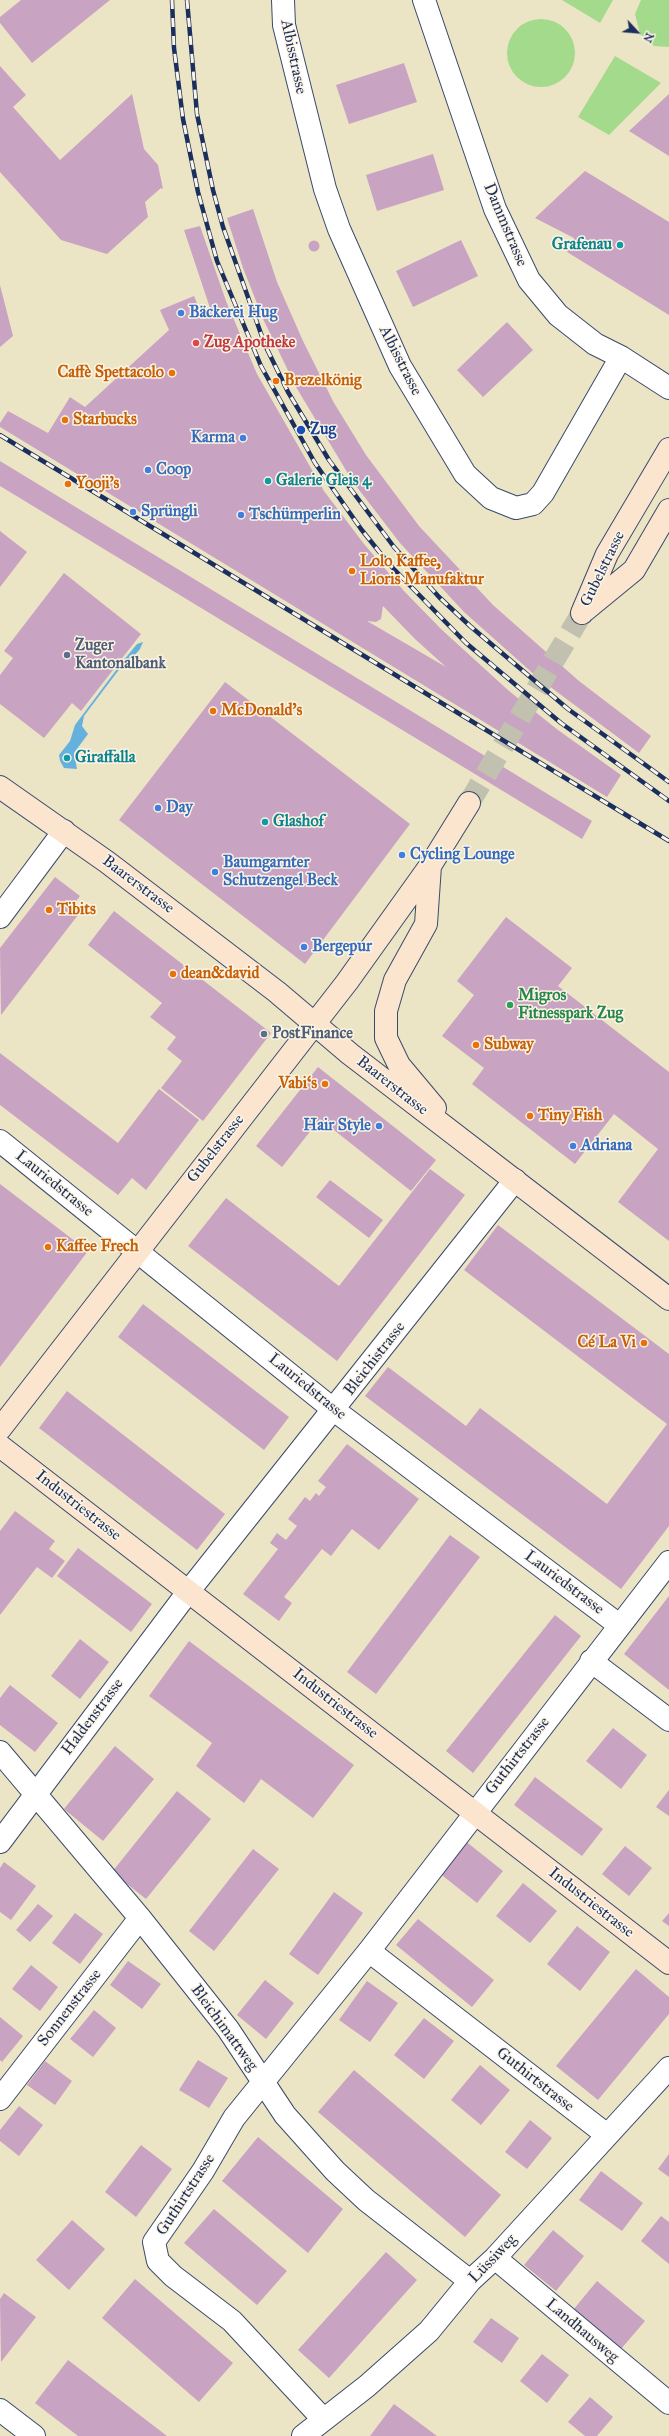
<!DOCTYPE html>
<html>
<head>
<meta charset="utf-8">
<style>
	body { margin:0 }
	#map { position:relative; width:669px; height:2436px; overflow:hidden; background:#ece5c5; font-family:"IM FELL Great Primer",serif }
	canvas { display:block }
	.north { position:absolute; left:617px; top:12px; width:40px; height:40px; -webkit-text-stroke:3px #fcf5e5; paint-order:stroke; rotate:116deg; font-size:11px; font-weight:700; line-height:16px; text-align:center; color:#1b2f5e }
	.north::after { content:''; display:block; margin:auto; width:14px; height:18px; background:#1b2f5e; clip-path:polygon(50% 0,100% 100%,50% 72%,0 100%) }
</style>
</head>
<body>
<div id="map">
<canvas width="669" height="2436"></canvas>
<div class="north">N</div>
</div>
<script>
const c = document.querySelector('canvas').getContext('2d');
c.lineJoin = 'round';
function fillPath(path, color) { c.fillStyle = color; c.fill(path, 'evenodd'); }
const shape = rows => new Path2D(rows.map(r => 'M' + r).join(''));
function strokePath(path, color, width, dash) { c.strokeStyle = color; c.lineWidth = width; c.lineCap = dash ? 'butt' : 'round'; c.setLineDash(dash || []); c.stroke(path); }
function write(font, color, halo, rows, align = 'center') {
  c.font = font + ' "IM FELL Great Primer",serif'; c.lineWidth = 3; c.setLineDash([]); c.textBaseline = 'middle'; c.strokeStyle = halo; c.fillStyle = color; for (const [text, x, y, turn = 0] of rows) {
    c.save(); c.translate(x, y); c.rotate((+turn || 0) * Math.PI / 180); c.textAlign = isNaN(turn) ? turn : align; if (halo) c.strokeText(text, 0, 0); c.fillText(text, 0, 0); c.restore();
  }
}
const green = shape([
	[562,0,613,0,600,23],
	[641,0,669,0,669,47,654,46,640,34,635,14],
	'507 53a34 34 0 1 1 68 0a34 34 0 1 1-68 0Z',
	[615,56,661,83,609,135,578,117]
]);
const water = shape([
	[143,642,140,649,128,663,124,663,84,716,82,726,88,734,74,753,77,769,64,768,60,761,59,755,70,741,75,725,123,661,137,644]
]);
const building = shape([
	[21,0,110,0,32,63,0,23,0,17],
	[404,63,417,102,349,124,336,85],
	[0,66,26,95,13,107,60,160,132,94,144,149,158,165,163,189,161,188,145,202,148,217,107,254,61,240,0,172],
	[669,94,669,156,629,131],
	[433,154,444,190,377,211,366,175],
	[585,171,669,222,669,315,567,252,574,238,535,218],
	[253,209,277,282,303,341,334,403,366,455,419,526,493,605,579,681,651,736,639,753,537,677,464,612,400,543,353,482,296,387,264,321,243,268,227,218],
	[200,226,226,301,257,374,324,491,364,544,404,591,441,629,509,691,558,730,621,775,607,797,0,427,0,423,8,411,48,433,70,397,85,407,169,330,160,310,194,296,201,313,210,308,184,230],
	[383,606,415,639,446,667,367,621,376,622,381,619],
	[461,240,478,276,413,307,396,271],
	'308.5 246a5.5 5.5 0 1 1 11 0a5.5 5.5 0 1 1-11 0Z',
	[0,285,13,336,0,347],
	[507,322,533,350,483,397,457,370],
	[0,461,592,821,582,839,0,486],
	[0,531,27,552,0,587],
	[64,573,141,634,81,711,72,703,44,738,0,704,0,675,13,658,4,651],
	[225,682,410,824,305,964,119,820],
	[55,877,80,896,70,909,78,915,1,1015,0,948],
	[114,911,271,1033,203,1121,161,1088,182,1061,167,1049,176,1037,150,1017,162,1003,88,945],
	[506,917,572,968,558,986,669,1072,669,1241,618,1202,658,1149,614,1114,575,1164,472,1084,484,1068,442,1036,474,995,457,981],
	[0,1053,118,1143,159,1089,199,1120,146,1190,132,1178,118,1195,0,1105],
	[318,1067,436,1160,411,1191,320,1119,282,1167,256,1146],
	[430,1169,465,1195,337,1361,188,1246,226,1198,339,1286],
	[330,1180,383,1220,369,1238,316,1197],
	[0,1184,88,1251,0,1367],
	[498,1225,669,1354,669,1526,621,1589,365,1396,388,1367,466,1426,480,1408,607,1504,667,1424,464,1270],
	[143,1304,289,1417,264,1450,118,1337],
	[67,1391,225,1514,197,1550,39,1428],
	[347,1444,419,1499,379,1550,352,1529,331,1556,322,1549,284,1597,292,1603,279,1621,243,1594,278,1549,270,1543,277,1533,286,1540,297,1526,288,1519,305,1497,310,1501,316,1493,319,1496,326,1487,318,1481],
	[15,1511,55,1541,49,1549,65,1561,52,1578,37,1567,0,1615,0,1531],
	[450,1535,480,1557,376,1694,347,1672],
	[78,1548,152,1604,131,1632,57,1576],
	[669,1596,669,1690,624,1654],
	[555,1615,581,1636,473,1773,446,1751],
	[80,1639,109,1662,80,1699,51,1676],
	[189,1641,354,1765,313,1818,261,1779,244,1803,196,1766,212,1743,149,1696],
	[10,1685,58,1723,35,1752,0,1725,0,1698],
	[613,1728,647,1755,621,1789,586,1761],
	[115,1746,154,1779,103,1841,64,1809],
	[535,1777,603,1829,582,1856,514,1805],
	[669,1790,669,1816,656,1807],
	[177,1791,211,1819,146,1899,112,1872],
	[464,1840,503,1871,477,1903,438,1872],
	[625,1846,652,1868,629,1896,602,1874],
	[253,1849,279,1869,214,1951,189,1931],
	[4,1862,36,1886,11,1920,0,1912,0,1868],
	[523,1883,557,1911,530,1943,496,1916],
	[334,1892,363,1913,318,1975,289,1954],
	[38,1904,53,1916,30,1942,16,1930],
	[75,1913,103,1934,80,1964,52,1943],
	[669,1913,669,1926,662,1921],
	[418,1919,494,1980,472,2007,396,1945],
	[577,1926,610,1952,580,1991,547,1964],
	[128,1961,161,1984,142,2009,110,1985],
	[31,1965,58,1987,40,2011,12,1989],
	[636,1969,669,1997,669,2014,598,2100,556,2066],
	[265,1980,294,2003,266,2039,237,2015],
	[367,1981,398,2003,370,2042,339,2020],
	[94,2010,116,2028,93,2057,70,2039],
	[0,2017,23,2036,2,2062,0,2060],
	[424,2018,454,2041,424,2079,394,2055],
	[198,2060,228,2078,209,2108,179,2090],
	[45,2061,72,2081,55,2105,27,2085],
	[480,2065,510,2090,481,2125,451,2100],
	[354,2070,501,2195,465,2237,318,2112],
	[19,2106,43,2125,19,2156,0,2141,0,2130],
	[530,2120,552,2138,527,2169,505,2152],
	[258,2137,343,2209,308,2253,222,2181],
	[141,2145,172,2169,136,2217,105,2192],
	[669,2154,669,2177,658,2169],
	[601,2171,643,2203,622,2231,579,2200],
	[214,2209,287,2271,257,2305,184,2243],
	[661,2216,669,2222,669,2264,641,2241],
	[72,2220,105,2249,69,2290,36,2260],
	[553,2230,584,2256,556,2291,524,2265],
	[386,2252,417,2280,329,2378,298,2350],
	[135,2279,233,2363,199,2402,102,2318],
	[597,2281,645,2321,621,2349,573,2310],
	[4,2293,36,2317,1,2362,0,2299],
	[491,2318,519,2338,502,2363,473,2342],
	[542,2354,569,2375,547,2403,520,2381],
	[68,2360,167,2436,78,2436,35,2403],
	[590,2397,613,2417,597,2436,585,2436,568,2422],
	[394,2404,437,2436,370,2436]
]);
const secondaryTunnel = shape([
	[469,803,582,613]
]);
const street = shape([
	[283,0,284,25,325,189,339,229,400,366,465,474,491,498,516,508,533,504,543,493,621,357],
	[424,0,495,209,529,280,558,315,595,344,621,357,669,388],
	[0,917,64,831],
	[0,1141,334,1410,619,1625],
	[591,1661,669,1720],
	[0,1752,140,1918,228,2029,285,2115,335,2171,366,2200,470,2281],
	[0,1842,188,1592,515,1180],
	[369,1951,607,2135],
	[0,2099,140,1918],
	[495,2258,669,2403],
	[0,2410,34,2436],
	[323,2419,232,2321,173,2276,158,2261,154,2242,203,2171,234,2118,369,1951,669,1562],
	[303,2436,367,2386,429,2331,470,2281,495,2258,669,2068]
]);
const secondary = shape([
	[584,611,634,570,669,510],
	[582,613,607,554,669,449],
	[0,787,107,862,277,992,350,1054,669,1299],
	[430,866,426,924,395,980,386,1011,386,1038,399,1065,435,1108],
	[0,1429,347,982,430,866,469,803],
	[0,1446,669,1963]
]);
const rail = shape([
	[172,0,174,48,183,119,198,192,217,261,261,366,315,463,361,529,389,564,466,643,561,723,669,801],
	[187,0,197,114,213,190,223,227,265,345,288,392,329,460,394,547,439,597,470,626,568,709,669,782],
	[0,435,669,841]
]);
const markers = [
	[620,245,4,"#0f9aa8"],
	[181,313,4,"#3f7fe0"],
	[196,343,4,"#e0444e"],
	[172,373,4,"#e8710a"],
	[276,381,4,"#e8710a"],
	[65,420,4,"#e8710a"],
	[301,430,5,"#1a4fb4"],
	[243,438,4,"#3f7fe0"],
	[148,470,4,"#3f7fe0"],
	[268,481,4,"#0f9aa8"],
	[68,484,4,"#e8710a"],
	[133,512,4,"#3f7fe0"],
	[241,515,4,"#3f7fe0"],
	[352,571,4,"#e8710a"],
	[67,655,4,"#5c6f8a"],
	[213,711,4,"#e8710a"],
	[67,758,4,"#0f9aa8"],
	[158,808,4,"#3f7fe0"],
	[265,822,4,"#0f9aa8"],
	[402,855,4,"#3f7fe0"],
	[215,872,4,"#3f7fe0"],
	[49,910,4,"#e8710a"],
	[304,947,4,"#3f7fe0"],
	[173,974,4,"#e8710a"],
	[510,1005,4,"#2e9e5b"],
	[264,1034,4,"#5c6f8a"],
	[476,1045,4,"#e8710a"],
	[325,1084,4,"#e8710a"],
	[530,1116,4,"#e8710a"],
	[379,1126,4,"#3f7fe0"],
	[573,1146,4,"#3f7fe0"],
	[48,1247,4,"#e8710a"],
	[644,1343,4,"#e8710a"]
];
const streetNames = [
	["Albisstrasse",293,57,78],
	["Dammstrasse",505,225,67],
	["Albisstrasse",400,361,63],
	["Gubelstrasse",603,569,-64],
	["Baarerstrasse",138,885,37],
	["Baarerstrasse",392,1086,38],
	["Gubelstrasse",216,1149,-52],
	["Lauriedstrasse",54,1184,39],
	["Bleichistrasse",375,1359,-52],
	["Lauriedstrasse",307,1387,39],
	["Industriestrasse",78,1506,38],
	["Lauriedstrasse",564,1583,37],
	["Industriestrasse",335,1704,38],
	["Haldenstrasse",93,1717,-53],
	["Guthirtstrasse",518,1756,-52],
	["Industriestrasse",591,1903,38],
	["Sonnenstrasse",70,2008,-52],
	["Bleichimattweg",224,2028,54],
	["Guthirtstrasse",535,2080,38],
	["Guthirtstrasse",186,2195,-57],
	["Lüssiweg",493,2259,-46],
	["Landhausweg",582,2331,40]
];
const cultureNames = [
	["Grafenau",612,245,"right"],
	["Galerie Gleis 4",276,481],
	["Giraffalla",75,758],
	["Glashof",273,822]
];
const shopNames = [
	["Bäckerei Hug",189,313],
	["Karma",235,438,"right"],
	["Coop",156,470],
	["Sprüngli",141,512],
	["Tschümperlin",249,515],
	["Day",166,808],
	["Cycling Lounge",410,855],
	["Baumgarnter",223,863],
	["Schutzengel Beck",223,881],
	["Bergepur",312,947],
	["Hair Style",371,1126,"right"],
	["Adriana",581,1146]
];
const healthNames = [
	["Zug Apotheke",204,343]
];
const foodNames = [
	["Caffè Spettacolo",164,373,"right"],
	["Brezelkönig",284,381],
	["Starbucks",73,420],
	["Yooji's",76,484],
	["Lolo Kaffee,",360,562],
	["Lioris Manufaktur",360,580],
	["McDonald's",221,711],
	["Tibits",57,910],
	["dean&david",181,974],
	["Subway",484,1045],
	["Vabi‘s",317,1084,"right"],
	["Tiny Fish",538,1116],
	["Kaffee Frech",56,1247],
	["Cé La Vi",636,1343,"right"]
];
const transitNames = [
	["Zug",310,430]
];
const serviceNames = [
	["Zuger",75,646],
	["Kantonalbank",75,664],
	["PostFinance",272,1034]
];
const leisureNames = [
	["Migros",518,996],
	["Fitnesspark Zug",518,1014]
];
fillPath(green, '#a4da8b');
fillPath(water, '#65b1de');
fillPath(building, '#c9a3c2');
strokePath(secondaryTunnel, '#c2c1b0', 22, [22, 11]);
strokePath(street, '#3a4a6d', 24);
strokePath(secondary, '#3a4a6d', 24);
strokePath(street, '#fff', 22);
strokePath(secondary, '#fbe5cf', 22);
strokePath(rail, '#1b2f5e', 4.5);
strokePath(rail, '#fcf5e5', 3, [9]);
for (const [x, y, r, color] of markers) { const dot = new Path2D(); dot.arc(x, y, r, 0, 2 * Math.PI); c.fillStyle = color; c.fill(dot); strokePath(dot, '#fcf5e5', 1.5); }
write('16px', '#1b2f5e', '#fcf5e5', streetNames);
write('bold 16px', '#0d838f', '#fcf5e5', cultureNames, 'left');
write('bold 16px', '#366cbe', '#fcf5e5', shopNames, 'left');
write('bold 16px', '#be3a42', '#fcf5e5', healthNames, 'left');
write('bold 16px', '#c56008', '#fcf5e5', foodNames, 'left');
write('bold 16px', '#164399', '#fcf5e5', transitNames, 'left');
write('bold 16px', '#4e5e75', '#fcf5e5', serviceNames, 'left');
write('bold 16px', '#27864d', '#fcf5e5', leisureNames, 'left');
</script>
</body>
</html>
